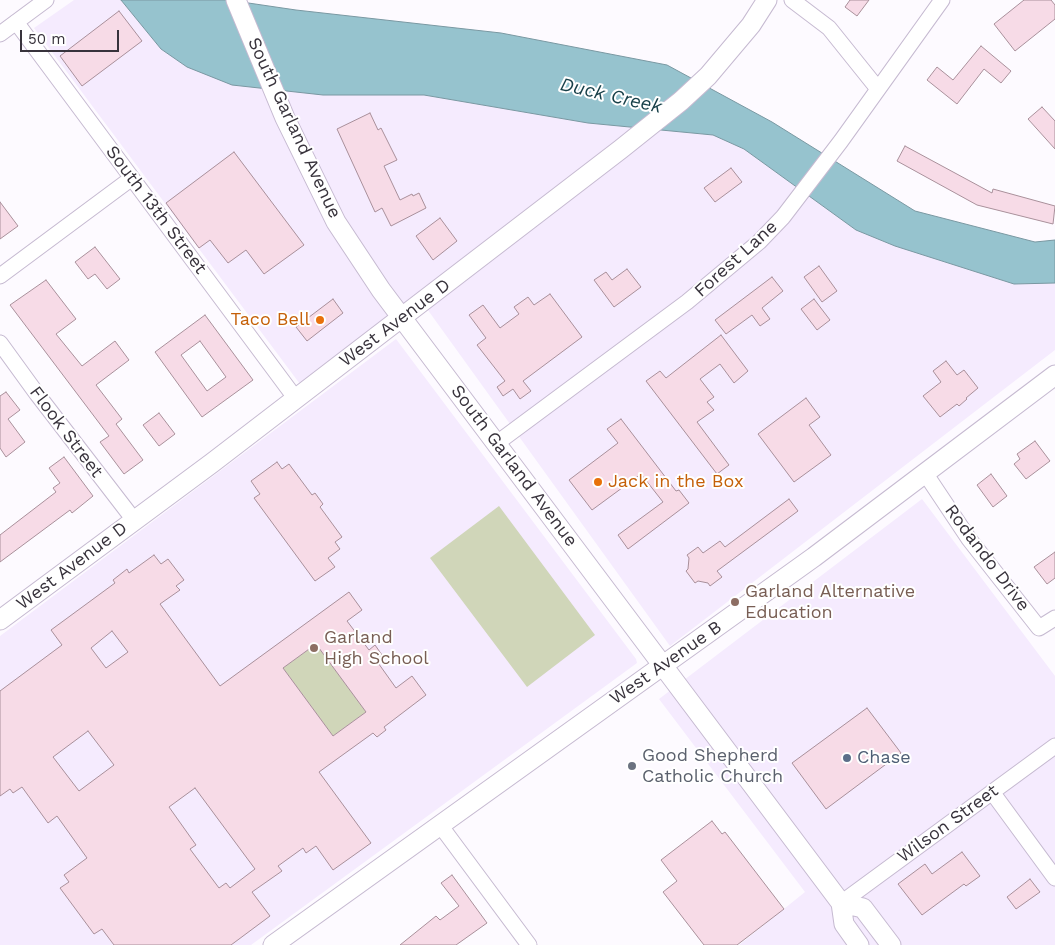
<!DOCTYPE html>
<html>
<head>
<meta charset="utf-8">
<style>
	body { margin:0 }
	#map { position:relative; width:1055px; height:945px; overflow:hidden; background:#fdfaff; font-family:"Work Sans",sans-serif }
	canvas { display:block }
	.scale { position:absolute; left:20px; top:30px; width:99px; height:22px; box-sizing:border-box; border:2px solid #38333c; border-top:0; padding-left:6px; font-size:15px; line-height:18px; white-space:nowrap; color:#38333c; -webkit-text-stroke:4px #fff; paint-order:stroke }
</style>
</head>
<body>
<div id="map">
<canvas width="1055" height="945"></canvas>
<div class="scale">50 m</div>
</div>
<script>
const c = document.querySelector('canvas').getContext('2d');
c.lineJoin = 'round';
function fillPath(path, color) { c.fillStyle = color; c.fill(path, 'evenodd'); }
const shape = rows => new Path2D(rows.map(r => 'M' + r).join(''));
function strokePath(path, color, width, dash) { c.strokeStyle = color; c.lineWidth = width; c.lineCap = dash ? 'butt' : 'round'; c.setLineDash(dash || []); c.stroke(path); }
function write(font, color, halo, rows, align = 'center') {
  c.font = font + ' "Work Sans",sans-serif'; c.lineWidth = 4; c.setLineDash([]); c.textBaseline = 'middle'; c.strokeStyle = halo; c.fillStyle = color; for (const [text, x, y, turn = 0] of rows) {
    c.save(); c.translate(x, y); c.rotate((+turn || 0) * Math.PI / 180); c.textAlign = isNaN(turn) ? turn : align; if (halo) c.strokeText(text, 0, 0); c.fillText(text, 0, 0); c.restore();
  }
}
const built = shape([
	[74,0,121,0,161,49,187,67,323,95,424,95,588,123,713,135,744,149,856,230,893,245,1014,284,1055,283,1055,350,670,646,417,295,300,384,34,28],
	[396,339,636,659,637,663,251,945,0,945,0,636],
	[922,499,1055,676,1055,945,739,945,805,892,659,699]
]);
const green = shape([
	[499,506,595,635,527,687,430,558],
	[316,644,366,712,333,736,283,668]
]);
const water = shape([
	[121,0,228,0,296,10,501,33,667,65,772,122,915,211,1035,242,1055,240,1055,283,1014,284,895,246,856,230,744,149,713,135,588,123,424,95,323,95,232,85,187,67,161,49,121,0]
]);
const building = shape([
	[850,0,869,0,857,16,845,7,850,0],
	[1024,0,1051,0,1055,5,1055,19,1015,51,994,24,1024,0],
	[119,11,142,41,82,86,60,56,119,11],
	[981,46,1011,71,1001,83,984,69,957,104,927,80,937,67,953,80,981,46],
	[1042,107,1055,121,1055,149,1028,119,1042,107],
	[370,113,378,130,381,128,397,160,384,166,400,200,412,194,413,196,419,193,426,208,391,226,382,208,375,212,337,129,370,113],
	[905,146,992,193,993,189,1055,206,1053,224,977,205,897,161,905,146],
	[234,152,304,245,264,274,246,250,228,263,210,240,199,248,166,203,234,152],
	[731,168,742,182,715,202,704,188,731,168],
	[0,202,18,226,0,239,0,202],
	[440,218,457,241,433,260,416,236,440,218],
	[95,247,120,279,107,289,95,274,88,279,75,262,95,247],
	[819,266,837,291,822,302,804,277,819,266],
	[627,269,641,287,614,307,594,280,606,272,612,280,627,269],
	[772,277,783,291,762,308,770,319,760,326,752,315,726,334,715,320,772,277],
	[46,280,76,319,56,334,82,366,115,341,129,360,96,385,122,419,116,424,143,460,124,474,100,442,109,436,10,305,46,280],
	[550,294,582,337,523,381,531,391,520,399,513,389,503,396,497,387,505,381,477,345,486,338,469,315,483,305,500,328,519,314,514,307,528,297,534,305,550,294],
	[333,299,343,313,307,341,296,327,333,299],
	[814,299,830,320,817,330,801,309,814,299],
	[205,315,253,380,202,417,155,352,205,315],
	[200,341,226,377,207,391,181,355,200,341],
	[721,335,748,371,734,383,720,364,700,379,714,397,707,402,714,410,697,422,729,465,717,474,646,381,660,371,666,378,721,335],
	[946,361,957,375,964,370,978,388,966,398,967,399,959,406,957,404,940,417,923,396,941,382,933,371,946,361],
	[6,392,20,410,8,419,25,442,6,457,0,448,0,396,6,392],
	[806,398,820,417,809,425,831,455,794,482,758,434,806,398],
	[159,413,175,434,159,446,143,425,159,413],
	[621,419,676,491,679,490,689,503,628,549,618,535,663,502,641,474,592,510,569,480,618,443,607,429,621,419],
	[1035,441,1050,461,1026,479,1014,464,1020,459,1017,454,1035,441],
	[64,457,93,496,72,513,70,510,0,562,0,535,56,492,53,488,60,483,49,468,64,457],
	[277,462,282,469,289,464,312,495,315,493,323,504,320,507,342,537,335,542,340,549,328,558,335,567,315,581,254,498,260,494,251,481,277,462],
	[991,474,1007,496,993,507,977,485,991,474],
	[789,499,798,511,717,571,722,577,710,586,708,583,698,581,695,583,686,571,688,569,689,558,687,555,698,547,703,553,720,541,725,547,789,499],
	[1055,552,1055,578,1047,584,1034,567,1055,552],
	[154,555,161,564,168,559,184,580,176,586,180,590,160,604,220,686,349,592,362,610,347,621,369,650,375,645,382,655,376,660,396,688,412,676,426,695,384,727,386,730,377,737,373,733,319,772,371,843,333,870,316,846,306,853,303,848,278,866,282,871,252,892,270,916,231,945,114,945,102,929,94,934,60,888,69,882,64,875,87,858,57,816,48,823,22,787,13,793,10,789,0,796,0,691,62,645,51,630,115,583,113,580,127,569,129,573,154,555],
	[112,631,128,652,106,668,91,648,112,631],
	[316,644,366,712,333,736,283,668,316,644],
	[88,731,114,765,79,791,53,757,88,731],
	[195,788,255,869,230,888,226,883,219,888,190,849,196,845,169,807,195,788],
	[867,708,901,753,826,809,792,763,867,708],
	[712,821,722,834,725,832,784,909,737,945,704,945,663,892,677,881,661,860,712,821],
	[962,852,980,876,966,886,964,884,922,915,898,884,925,864,932,874,962,852],
	[452,875,487,923,456,945,400,945,436,916,440,920,459,906,441,883,452,875],
	[1030,879,1040,892,1016,909,1007,897,1030,879]
]);
const minor = shape([
	[792,0,829,28,878,89],
	[16,22,296,399],
	[0,34,46,0],
	[0,276,132,178],
	[0,343,37,394,134,520],
	[497,443,687,302,759,242,783,217,841,141,942,0],
	[925,473,969,539,1039,628,1055,618],
	[992,792,1055,878],
	[440,825,529,945],
	[841,903,1055,746]
]);
const major = shape([
	[236,0,285,118,336,222,381,290,841,903,844,924,859,945],
	[0,620,212,463,621,149,681,101,708,76,751,25,767,0],
	[841,903,863,908,891,945],
	[273,945,814,557,1055,375]
]);
const markers = [
	[320,320,5,"#e8710a"],
	[598,482,5,"#e8710a"],
	[735,602,5,"#8d6e63"],
	[314,648,5,"#8d6e63"],
	[847,758,5,"#5c6f8a"],
	[632,766,5,"#6b7280"]
];
const streetNames = [
	["South Garland Avenue",294,128,65],
	["South 13th Street",156,210,53],
	["Forest Lane",736,259,-42],
	["West Avenue D",395,323,-37],
	["Flook Street",66,432,53],
	["South Garland Avenue",514,466,53],
	["Rodando Drive",987,558,53],
	["West Avenue D",72,566,-37],
	["West Avenue B",666,663,-35],
	["Wilson Street",948,824,-36]
];
const foodNames = [
	["Taco Bell",310,320],
	["Jack in the Box",608,482,"left"]
];
const educationNames = [
	["Garland Alternative",745,592],
	["Education",745,613],
	["Garland",324,638],
	["High School",324,659]
];
const worshipNames = [
	["Good Shepherd",642,756],
	["Catholic Church",642,777]
];
const serviceNames = [
	["Chase",857,758]
];
const waterNames = [
	["Duck Creek",611,96,13]
];
fillPath(built, '#f5ebfe');
fillPath(green, '#d0d6b9');
fillPath(water, '#96c3ce');
strokePath(water, '#7a98a2', 1);
fillPath(building, '#f7dbe7');
strokePath(building, '#a9909b', 1);
strokePath(minor, '#c6bad1', 17);
strokePath(major, '#c6bad1', 21);
strokePath(minor, '#fff', 15);
strokePath(major, '#fff', 19);
for (const [x, y, r, color] of markers) { const dot = new Path2D(); dot.arc(x, y, r, 0, 2 * Math.PI); c.fillStyle = color; c.fill(dot); strokePath(dot, '#fff', 2); }
write('18px', '#38333c', '#fff', streetNames);
write('18px', '#c56008', '#fff', foodNames, 'right');
write('18px', '#785e54', '#fff', educationNames, 'left');
write('18px', '#5b616d', '#fff', worshipNames, 'left');
write('18px', '#4e5e75', '#fff', serviceNames, 'left');
write('italic 19px', '#163f48', '#fff', waterNames);
</script>
</body>
</html>
